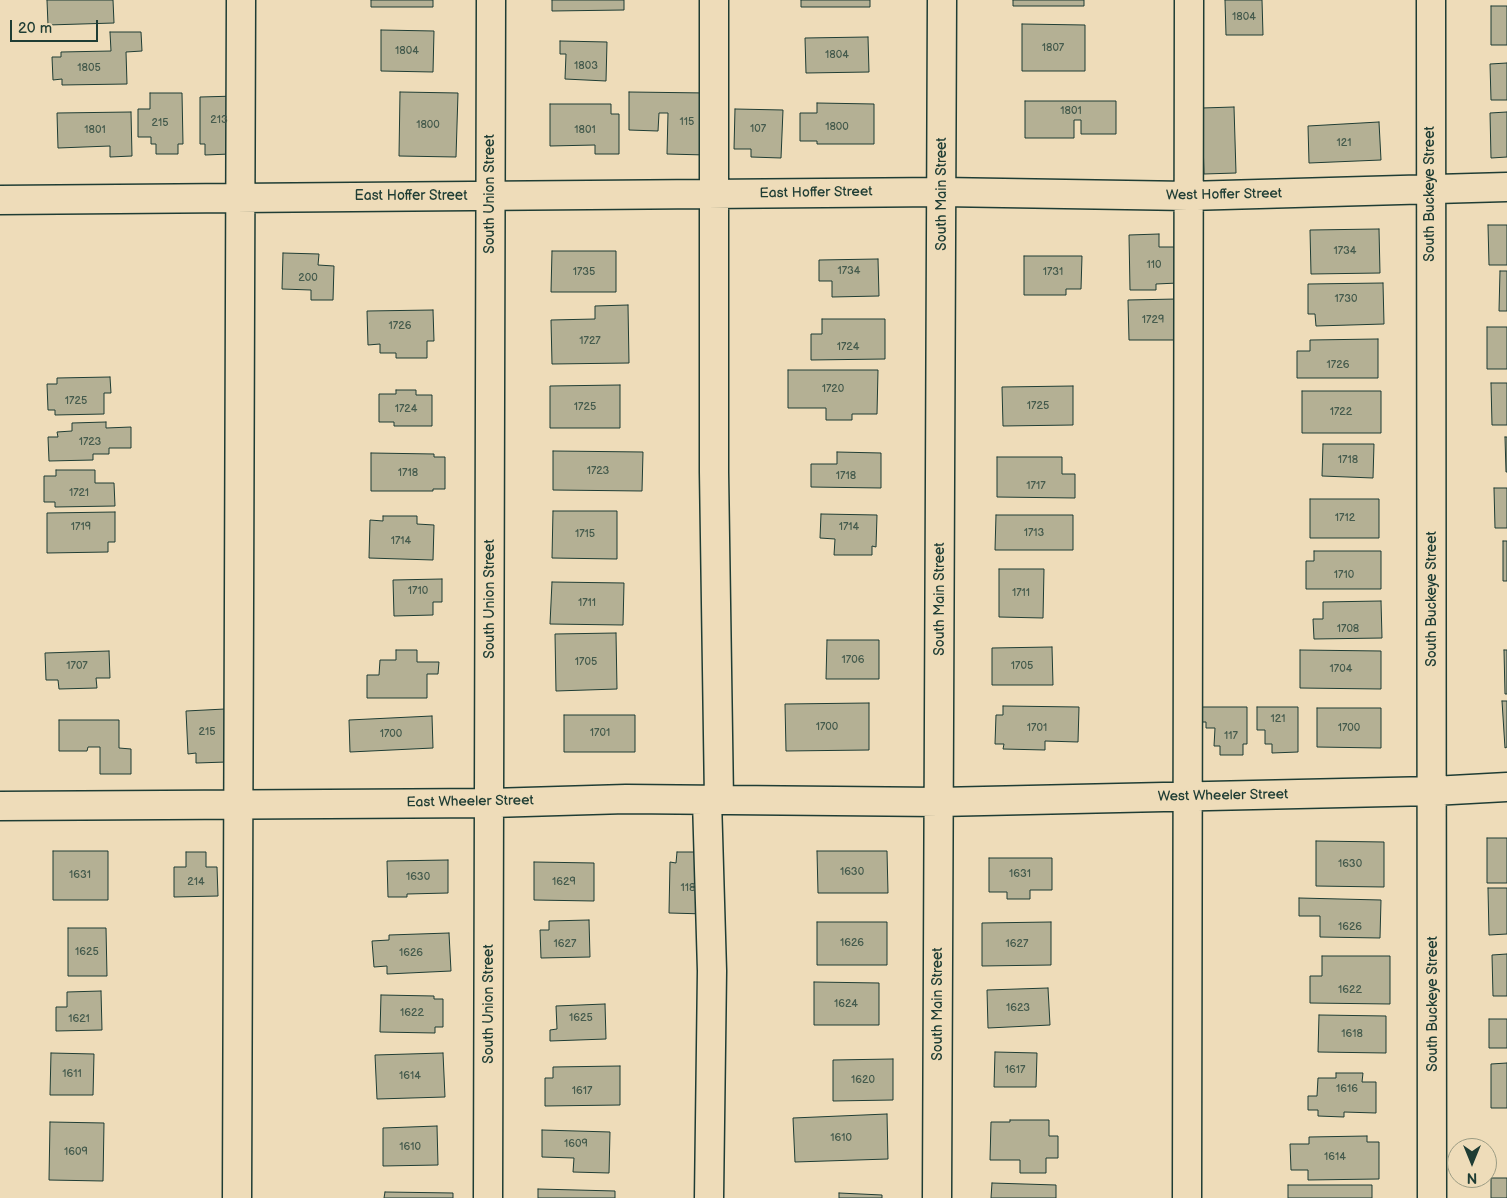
<!DOCTYPE html>
<html>
<head>
<meta charset="utf-8">
<style>
	body { margin:0 }
	#map { position:relative; width:1507px; height:1198px; overflow:hidden; background:#eedcb9; font-family:"Balsamiq Sans",sans-serif }
	canvas { display:block }
	.north { position:absolute; left:1447px; top:1138px; width:50px; height:50px; box-sizing:border-box; background:#eedcb9; border:1px solid #9b9c84; border-radius:50%; rotate:180deg; font-size:14px; font-weight:700; line-height:20px; text-align:center; color:#1f3d34 }
	.north::after { content:''; display:block; margin:auto; width:18px; height:22px; background:#1f3d34; clip-path:polygon(50% 0,100% 100%,50% 72%,0 100%) }
	.scale { position:absolute; left:10px; top:20px; width:88px; height:22px; box-sizing:border-box; border:2px solid #1f3d34; border-top:0; padding-left:6px; font-size:15px; line-height:18px; white-space:nowrap; color:#1f3d34; -webkit-text-stroke:4px #eedcb9; paint-order:stroke }
</style>
</head>
<body>
<div id="map">
<canvas width="1507" height="1198"></canvas>
<div class="north">N</div>
<div class="scale">20 m</div>
</div>
<script>
const c = document.querySelector('canvas').getContext('2d');
c.lineJoin = 'round';
function fillPath(path, color) { c.fillStyle = color; c.fill(path, 'evenodd'); }
const shape = rows => new Path2D(rows.map(r => 'M' + r).join(''));
function strokePath(path, color, width, dash) { c.strokeStyle = color; c.lineWidth = width; c.lineCap = dash ? 'butt' : 'round'; c.setLineDash(dash || []); c.stroke(path); }
function write(font, color, halo, rows, align = 'center') {
  c.font = font + ' "Balsamiq Sans",sans-serif'; c.lineWidth = 4; c.setLineDash([]); c.textBaseline = 'middle'; c.strokeStyle = halo; c.fillStyle = color; for (const [text, x, y, turn = 0] of rows) {
    c.save(); c.translate(x, y); c.rotate((+turn || 0) * Math.PI / 180); c.textAlign = isNaN(turn) ? turn : align; if (halo) c.strokeText(text, 0, 0); c.fillText(text, 0, 0); c.restore();
  }
}
const building = shape([
	[47,0,113,0,114,23,48,25,47,0],
	[371,0,433,0,433,7,371,7,371,0],
	[552,0,624,0,624,10,552,11,552,0],
	[801,0,870,0,870,7,801,7,801,0],
	[1013,0,1084,0,1084,6,1013,6,1013,0],
	[1225,0,1262,0,1263,35,1226,35,1225,0],
	[1491,6,1507,6,1507,45,1491,45,1491,6],
	[1022,24,1085,25,1085,71,1022,71,1022,24],
	[381,30,434,31,433,72,381,71,381,30],
	[110,32,141,32,142,51,126,52,127,84,62,85,62,79,53,80,52,57,61,57,61,52,111,51,110,32],
	[868,37,869,72,806,73,805,38,868,37],
	[560,41,607,42,606,81,565,79,566,54,560,54,560,41],
	[1507,63,1507,100,1491,100,1490,64,1507,63],
	[400,92,458,93,456,157,399,156,400,92],
	[629,92,707,93,706,155,667,154,668,113,659,113,658,131,629,130,629,92],
	[150,93,182,93,183,144,178,144,178,154,156,154,156,144,151,144,151,137,138,137,138,109,150,109,150,93],
	[237,96,230,154,205,155,205,144,200,144,200,97,237,96],
	[1025,101,1116,101,1116,134,1081,134,1081,120,1074,120,1074,138,1025,138,1025,101],
	[817,103,874,104,874,144,817,144,817,141,800,141,800,113,817,113,817,103],
	[550,104,611,104,611,114,619,114,619,154,595,154,595,145,550,146,550,104],
	[1234,107,1236,173,1204,174,1202,108,1234,107],
	[735,109,783,110,781,158,751,157,751,149,734,149,735,109],
	[131,112,132,156,110,157,110,146,58,148,57,113,131,112],
	[1507,112,1507,157,1491,158,1490,113,1507,112],
	[1379,122,1381,160,1309,163,1308,126,1379,122],
	[1488,225,1507,225,1507,265,1489,265,1488,225],
	[1379,229,1380,273,1311,274,1310,230,1379,229],
	[1159,234,1159,247,1177,247,1178,283,1156,284,1156,290,1130,290,1129,235,1159,234],
	[552,251,616,251,616,292,551,292,552,251],
	[283,253,319,254,318,265,334,266,333,300,311,300,311,290,282,289,283,253],
	[1024,256,1082,256,1081,289,1066,289,1066,295,1024,295,1024,256],
	[878,259,879,296,832,297,832,281,819,281,819,260,878,259],
	[1500,271,1507,271,1507,311,1499,311,1500,271],
	[1383,283,1384,324,1316,326,1315,314,1308,314,1308,284,1383,283],
	[1177,299,1178,340,1129,340,1128,300,1177,299],
	[628,305,629,363,552,364,551,320,595,319,595,306,628,305],
	[433,310,434,341,427,341,427,358,396,358,396,353,380,353,380,344,368,345,367,311,433,310],
	[822,319,885,319,885,359,811,360,811,334,822,334,822,319],
	[1487,327,1507,327,1507,369,1487,369,1487,327],
	[1378,339,1378,378,1297,378,1297,351,1310,351,1310,340,1378,339],
	[788,370,878,370,877,414,852,414,852,420,826,420,826,408,788,408,788,370],
	[110,377,111,393,104,393,104,414,55,415,55,410,48,410,47,384,57,384,57,378,110,377],
	[1491,383,1507,383,1507,425,1492,425,1491,383],
	[620,385,620,428,550,428,550,386,620,385],
	[1073,386,1073,425,1003,426,1002,387,1073,386],
	[396,390,416,390,416,395,432,395,432,426,394,426,394,422,379,422,379,394,396,394,396,390],
	[1302,391,1381,391,1381,433,1302,433,1302,391],
	[106,422,106,428,131,427,131,448,109,448,109,454,93,454,93,460,49,461,48,437,58,437,57,432,72,431,72,423,106,422],
	[1505,437,1507,437,1507,472,1506,472,1505,437],
	[1323,444,1374,444,1373,478,1322,476,1323,444],
	[553,451,643,452,642,491,553,490,553,451],
	[837,452,881,453,881,488,811,487,811,464,837,464,837,452],
	[371,453,434,454,434,457,445,457,445,489,433,489,433,491,371,491,371,453],
	[997,457,1062,457,1062,474,1075,474,1075,498,997,497,997,457],
	[56,470,95,470,95,483,114,483,115,506,55,507,55,502,44,502,44,476,56,476,56,470],
	[1494,488,1507,488,1507,528,1495,528,1494,488],
	[1310,499,1379,499,1379,538,1310,538,1310,499],
	[553,511,617,511,617,559,552,558,553,511],
	[115,512,115,542,108,542,108,552,47,553,47,513,115,512],
	[821,514,877,515,876,547,872,546,872,555,834,555,835,539,820,538,821,514],
	[996,515,1073,515,1073,550,995,550,996,515],
	[383,516,417,516,417,524,434,525,433,560,369,558,370,520,383,521,383,516],
	[1503,541,1507,541,1507,581,1503,581,1503,541],
	[1314,551,1381,551,1381,589,1306,589,1306,561,1314,561,1314,551],
	[999,569,1044,569,1043,618,999,617,999,569],
	[442,579,442,602,433,602,433,615,394,616,393,580,442,579],
	[552,582,624,583,623,625,550,624,552,582],
	[1381,601,1382,638,1314,639,1313,619,1323,619,1323,602,1381,601],
	[616,633,617,689,556,691,555,634,616,633],
	[827,640,879,640,879,679,826,679,827,640],
	[1052,647,1053,685,992,685,992,648,1052,647],
	[396,650,417,650,417,662,439,662,438,674,427,674,427,698,367,698,367,675,379,675,380,660,396,660,396,650],
	[1300,650,1381,651,1381,689,1300,688,1300,650],
	[1504,650,1507,650,1507,694,1505,694,1504,650],
	[109,651,110,678,96,678,97,688,59,689,58,680,46,680,45,653,109,651],
	[1502,701,1507,701,1507,747,1505,748,1502,701],
	[869,703,869,750,786,751,785,704,869,703],
	[1003,706,1079,707,1078,742,1045,741,1045,750,1003,749,1004,744,995,744,996,715,1003,715,1003,706],
	[1195,707,1247,707,1247,744,1243,744,1243,755,1220,755,1220,746,1214,746,1215,728,1206,728,1206,722,1195,722,1195,707],
	[1257,707,1298,707,1298,752,1272,753,1272,744,1265,744,1265,730,1257,730,1257,707],
	[1317,708,1381,708,1381,748,1317,747,1317,708],
	[225,709,227,762,196,763,196,753,188,754,186,711,225,709],
	[564,715,635,715,635,752,564,752,564,715],
	[432,716,433,748,350,752,349,720,432,716],
	[59,720,119,720,119,748,131,749,131,774,100,774,100,747,88,747,87,751,59,751,59,720],
	[1487,838,1507,838,1507,883,1487,883,1487,838],
	[1316,841,1384,842,1384,887,1316,886,1316,841],
	[53,851,108,851,108,900,53,900,53,851],
	[817,851,887,851,888,893,818,893,817,851],
	[186,852,206,852,206,867,217,867,218,896,174,897,174,867,186,867,186,852],
	[677,852,702,852,706,914,669,913,670,862,676,863,677,852],
	[989,858,1052,858,1052,890,1030,890,1030,899,1007,899,1007,892,989,892,989,858],
	[448,860,448,893,407,894,407,897,388,897,387,861,448,860],
	[534,862,594,863,594,901,534,900,534,862],
	[1488,888,1507,888,1507,934,1489,935,1488,888],
	[1299,898,1381,900,1380,938,1320,937,1320,916,1299,916,1299,898],
	[589,920,590,957,541,958,540,930,549,930,549,921,589,920],
	[817,922,887,922,887,965,817,965,817,922],
	[1051,922,1051,965,982,966,982,923,1051,922],
	[68,928,106,928,107,976,68,976,68,928],
	[449,933,451,971,387,974,387,966,374,967,372,941,389,940,389,935,449,933],
	[1507,954,1507,996,1493,996,1492,955,1507,954],
	[1322,956,1390,956,1390,1004,1310,1003,1310,976,1322,976,1322,956],
	[814,982,879,983,879,1025,814,1025,814,982],
	[1048,988,1050,1025,988,1028,987,990,1048,988],
	[101,991,102,1030,56,1031,56,1007,67,1007,67,992,101,991],
	[381,995,434,996,434,999,443,999,443,1027,435,1027,435,1033,380,1032,381,995],
	[605,1004,606,1039,550,1041,550,1030,557,1029,556,1006,605,1004],
	[1319,1015,1386,1016,1386,1053,1318,1052,1319,1015],
	[1489,1019,1507,1019,1507,1048,1489,1048,1489,1019],
	[995,1052,1037,1053,1036,1087,994,1087,995,1052],
	[51,1053,94,1054,93,1095,50,1095,51,1053],
	[443,1053,445,1097,377,1099,375,1055,443,1053],
	[893,1059,893,1100,833,1101,833,1060,893,1059],
	[1507,1063,1507,1108,1491,1108,1491,1064,1507,1063],
	[620,1066,620,1105,545,1106,545,1078,553,1078,553,1067,620,1066],
	[1336,1073,1363,1073,1362,1082,1376,1082,1376,1113,1344,1112,1344,1117,1318,1116,1318,1110,1308,1110,1308,1096,1317,1096,1318,1078,1336,1078,1336,1073],
	[887,1114,888,1159,795,1162,793,1118,887,1114],
	[1010,1120,1049,1120,1049,1136,1058,1136,1058,1158,1046,1158,1046,1173,1020,1173,1020,1160,990,1160,991,1122,1010,1122,1010,1120],
	[50,1122,104,1123,103,1181,49,1180,50,1122],
	[437,1126,438,1165,383,1166,383,1128,437,1126],
	[542,1130,610,1132,609,1173,573,1172,574,1158,542,1157,542,1130],
	[1367,1136,1367,1142,1379,1142,1379,1179,1308,1180,1308,1170,1291,1170,1290,1144,1309,1144,1309,1137,1367,1136],
	[1491,1178,1507,1178,1507,1198,1491,1198,1491,1178],
	[992,1183,1056,1185,1056,1198,991,1198,992,1183],
	[1288,1185,1372,1185,1372,1198,1288,1198,1288,1185],
	[538,1189,615,1191,615,1198,538,1198,538,1189],
	[385,1192,453,1193,453,1198,384,1198,385,1192],
	[839,1193,882,1195,882,1198,839,1198,839,1193]
]);
const minor = shape([
	[714,0,714,472,719,800],
	[1431,0,1432,1198],
	[0,200,942,192,1188,196,1507,187],
	[707,800,712,971,709,1198],
	[0,806,491,803,626,799,939,802,1433,791,1507,787],
	[237,1198,241,0],
	[488,1198,491,0],
	[937,1198,942,0],
	[1187,1198,1189,0]
]);
const numberNames = [
	["1804",1244,17],
	["1807",1053,48],
	["1804",407,51],
	["1804",837,55],
	["1803",586,66],
	["1805",89,68],
	["1801",1071,111],
	["213",219,120],
	["115",687,122],
	["215",160,123],
	["1800",428,125],
	["1800",837,127],
	["107",758,129],
	["1801",95,130],
	["1801",585,130],
	["121",1344,143],
	["1734",1345,251],
	["110",1154,265],
	["1734",849,271],
	["1735",584,272],
	["1731",1053,272],
	["200",308,278],
	["1730",1346,299],
	["1729",1153,320],
	["1726",400,326],
	["1727",590,341],
	["1724",848,347],
	["1726",1338,365],
	["1720",833,389],
	["1725",76,401],
	["1725",1038,406],
	["1725",585,407],
	["1724",406,409],
	["1722",1341,412],
	["1723",90,442],
	["1718",1348,460],
	["1723",598,471],
	["1718",408,473],
	["1718",846,476],
	["1717",1036,486],
	["1721",79,493],
	["1712",1345,518],
	["1719",81,527],
	["1714",849,527],
	["1713",1034,533],
	["1715",585,534],
	["1714",401,541],
	["1710",1344,575],
	["1710",418,591],
	["1711",1021,593],
	["1711",587,603],
	["1708",1348,629],
	["1706",853,660],
	["1705",586,662],
	["1707",77,666],
	["1705",1022,666],
	["1704",1341,669],
	["121",1278,719],
	["1700",827,727],
	["1701",1037,728],
	["1700",1349,728],
	["215",207,732],
	["1701",600,733],
	["1700",391,734],
	["117",1231,736],
	["1630",1350,864],
	["1630",852,872],
	["1631",1020,874],
	["1631",80,875],
	["1630",418,877],
	["214",196,882],
	["1629",564,882],
	["118",688,888],
	["1626",1350,927],
	["1626",852,943],
	["1627",565,944],
	["1627",1017,944],
	["1625",87,952],
	["1626",411,953],
	["1622",1350,990],
	["1624",846,1004],
	["1623",1018,1008],
	["1622",412,1013],
	["1625",581,1018],
	["1621",79,1019],
	["1618",1352,1034],
	["1617",1015,1070],
	["1611",72,1074],
	["1614",410,1076],
	["1620",863,1080],
	["1616",1347,1089],
	["1617",582,1091],
	["1610",841,1138],
	["1609",576,1144],
	["1610",410,1147],
	["1609",76,1152],
	["1614",1335,1157]
];
const streetNames = [
	["East Hoffer Street",816,193,-1],
	["South Union Street",490,194,-90],
	["South Main Street",942,194,-90],
	["South Buckeye Street",1430,194,-90],
	["West Hoffer Street",1224,195,-1],
	["East Hoffer Street",411,196],
	["South Union Street",490,599,-90],
	["South Main Street",940,599,-90],
	["South Buckeye Street",1432,599,-90],
	["West Wheeler Street",1223,796,-1],
	["East Wheeler Street",470,802,-1],
	["South Union Street",489,1004,-90],
	["South Main Street",938,1004,-90],
	["South Buckeye Street",1433,1004,-90]
];
fillPath(building, '#b4b094');
strokePath(building, '#1f3d34', 1);
strokePath(minor, '#1f3d34', 31);
strokePath(minor, '#eedcb9', 28);
write('11px', '#445a4c', null, numberNames);
write('14px', '#1f3d34', '#eedcb9', streetNames);
</script>
</body>
</html>
